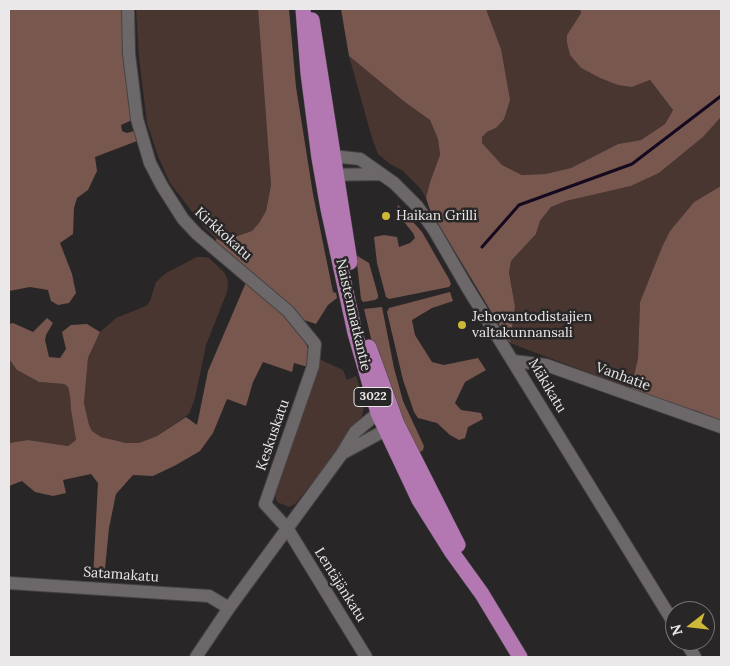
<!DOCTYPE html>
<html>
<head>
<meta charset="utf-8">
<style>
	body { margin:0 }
	#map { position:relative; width:730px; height:666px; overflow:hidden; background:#292627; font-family:Lora,serif }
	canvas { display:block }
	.frame { position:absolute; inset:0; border:10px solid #eae8e9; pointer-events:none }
	.north { position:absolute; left:665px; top:601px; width:50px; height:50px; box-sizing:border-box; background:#292627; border:1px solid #767475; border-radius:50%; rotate:254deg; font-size:14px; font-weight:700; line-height:20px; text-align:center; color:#eae8e9 }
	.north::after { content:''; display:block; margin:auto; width:18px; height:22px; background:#ceb837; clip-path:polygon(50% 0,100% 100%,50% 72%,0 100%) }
</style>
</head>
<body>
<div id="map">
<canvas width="730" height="666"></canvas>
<div class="frame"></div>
<div class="north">N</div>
</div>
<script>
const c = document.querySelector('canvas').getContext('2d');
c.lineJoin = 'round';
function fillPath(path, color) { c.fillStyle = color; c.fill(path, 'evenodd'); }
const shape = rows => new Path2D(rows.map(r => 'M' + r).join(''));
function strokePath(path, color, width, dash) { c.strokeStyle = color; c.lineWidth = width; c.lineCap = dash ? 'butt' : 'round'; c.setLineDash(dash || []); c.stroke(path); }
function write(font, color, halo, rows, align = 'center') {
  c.font = font + ' Lora,serif'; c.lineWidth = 5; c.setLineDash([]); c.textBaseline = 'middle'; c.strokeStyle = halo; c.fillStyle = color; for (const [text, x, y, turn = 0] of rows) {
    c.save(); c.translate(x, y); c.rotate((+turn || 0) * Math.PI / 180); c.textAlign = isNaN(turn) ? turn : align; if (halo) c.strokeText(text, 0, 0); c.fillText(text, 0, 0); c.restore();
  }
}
const green = shape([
	[136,9,258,9,271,185,266,211,259,223,252,231,223,241,216,239,204,227,170,183,158,156,147,123,139,57],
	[486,9,580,9,581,13,567,35,567,43,570,55,581,68,600,78,632,87,650,80,673,110,665,124,641,140,618,144,571,168,545,174,522,175,502,165,482,143,482,137,487,132,496,128,501,49],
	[349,56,406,103,430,120,438,139,440,155,430,182,426,198,420,188,403,171,390,164,378,154,372,138],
	[721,117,721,186,694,202,670,231,662,247,640,302,638,358,631,389,510,343,515,306,509,273,511,261,536,234,540,221,551,207,566,201,631,186,659,173,703,137],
	[197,257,204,257,209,258,224,272,227,278,228,283,227,292,206,345,195,398,189,414,157,436,139,443,126,443,101,437,92,431,89,425,84,403,88,358,100,332,116,318,146,306,150,301,156,282,166,273],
	[9,359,17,370,39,382,64,384,68,387,70,396,71,410,76,440,68,446,28,440,9,443],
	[319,359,343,370,347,380,356,376,365,403,362,416,329,462,295,504,289,507,277,502,274,491]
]);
const forest = shape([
	[9,9,123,9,132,120,121,125,122,131,127,133,134,131,137,141,95,157,97,171,88,190,77,198,74,208,73,234,60,243,72,274,76,293,69,303,58,305,51,301,48,290,30,287,9,291],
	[258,9,289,9,296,87,313,194,333,292,336,293,337,298,328,305,316,324,301,319,215,245,216,239,223,241,252,231,259,223,266,211,271,185],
	[341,9,486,9,501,49,510,100,504,119,496,128,487,132,482,137,482,143,502,165,522,175,545,174,571,168,618,144,641,140,665,124,673,110,650,80,632,87,618,85,600,78,581,68,570,55,567,43,567,35,581,13,580,9,721,9,721,117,703,137,659,173,631,186,566,201,551,207,540,221,536,234,511,261,509,273,515,306,510,343,430,210,426,198,430,182,440,155,438,139,430,120,406,103,349,56],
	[721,186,721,421,697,411,642,397,631,389,638,358,640,302,662,247,670,231,694,202],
	[398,205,422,232,449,279,451,284,449,287,389,299,386,297,377,263,374,237,384,235,397,237,399,247,410,243,415,238,413,233,400,217,397,209],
	[356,255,369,263,378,295,378,298,375,300,363,302,361,299],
	[247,280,282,311,305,341,309,351,308,367,294,363,292,372,263,362,253,382,246,406,227,399,213,433,200,451,176,465,153,476,133,475,116,494,109,528,104,579,93,578,98,483,91,474,63,480,66,493,53,496,35,492,22,481,9,486,9,443,28,440,68,446,76,440,71,410,70,396,68,387,64,384,39,382,17,370,9,359,9,324,13,323,33,332,47,318,53,323,46,335,45,340,49,357,60,358,66,349,62,332,71,325,87,324,100,332,88,358,84,403,89,425,92,431,101,437,126,443,139,443,157,436,186,417,197,425,208,371],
	[450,292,453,301,432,308,412,320,415,335,432,362,444,365,478,358,486,370,465,382,455,403,461,410,481,413,483,419,468,427,465,438,459,440,450,435,437,423,418,418,414,412,403,380,387,312,389,308],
	[382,307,394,368,403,401,424,446,423,450,419,453,416,452,375,355,364,309]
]);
const stream = shape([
	[482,247,519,205,632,164,721,96]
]);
const minor = shape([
	[128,9,129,54,137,119,150,163,162,186,183,219,197,234,288,311,315,344,313,366,265,504,287,528,366,657],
	[324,157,332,156,360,159,394,183,417,206,434,230,467,287,675,625],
	[327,175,381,174],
	[514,361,546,365,721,427],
	[343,453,393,426],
	[9,583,209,596,229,608],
	[685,641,695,657],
	[196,657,229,608,341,455,355,432,378,413,387,410]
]);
const major = shape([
	[303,9,308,73,319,158,328,209,355,333,378,413,419,500,451,551,482,594,520,657],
	[312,20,350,262],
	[369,347,397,424,458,545]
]);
const markers = [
	[386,216,5,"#ceb837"],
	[462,325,5,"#ceb837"]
];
const shields = [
	[373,397,38]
];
const shieldNames = [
	["3022",373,397]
];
const poiNames = [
	["Haikan Grilli",396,216],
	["Jehovantodistajien",472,317],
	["valtakunnansali",472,333]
];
const streetNames = [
	["Kirkkokatu",223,234,42],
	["Naistenmatkantie",353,315,77],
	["Vanhatie",623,377,20],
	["Mäkikatu",547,386,59],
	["Keskuskatu",273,435,-71],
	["Satamakatu",121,575,4],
	["Lentäjänkatu",340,585,58]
];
fillPath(green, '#493631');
fillPath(forest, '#78574f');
strokePath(stream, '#14091f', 3);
strokePath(minor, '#464344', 14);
strokePath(major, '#464344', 16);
strokePath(minor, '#6c686a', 12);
strokePath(major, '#b377b2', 15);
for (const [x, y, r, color] of markers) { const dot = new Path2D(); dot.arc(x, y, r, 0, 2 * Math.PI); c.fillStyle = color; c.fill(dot); strokePath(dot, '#292627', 2); }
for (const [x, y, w] of shields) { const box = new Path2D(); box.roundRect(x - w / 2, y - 9.5, w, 19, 4); c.fillStyle = '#292627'; c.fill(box); strokePath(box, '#eae8e9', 1); }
write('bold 12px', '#eae8e9', null, shieldNames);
write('14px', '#eae8e9', '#292627', poiNames, 'left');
write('14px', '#eae8e9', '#292627', streetNames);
</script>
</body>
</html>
